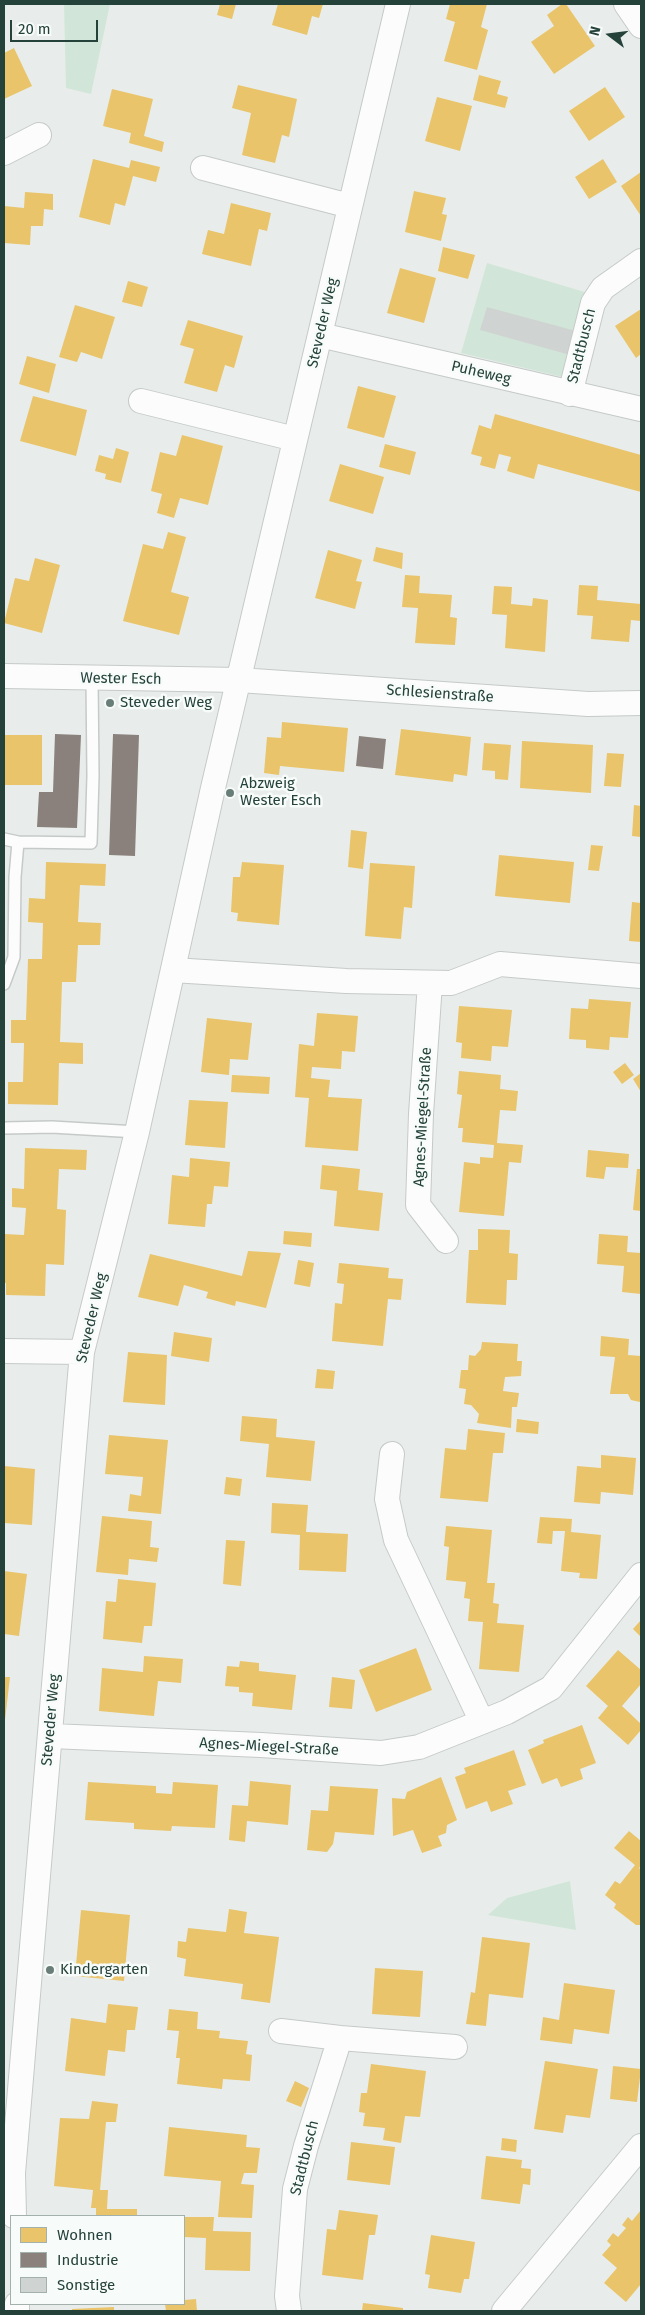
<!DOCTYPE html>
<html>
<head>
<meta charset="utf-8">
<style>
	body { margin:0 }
	#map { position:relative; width:645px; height:2315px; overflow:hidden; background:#e8edeb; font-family:"Fira Sans",sans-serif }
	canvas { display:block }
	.frame { position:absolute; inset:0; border:5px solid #24423a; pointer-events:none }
	.legend { position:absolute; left:10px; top:2215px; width:175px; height:90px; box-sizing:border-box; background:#f7fbf9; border:1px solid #a3b1ad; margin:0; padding:6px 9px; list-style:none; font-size:15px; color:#24423a }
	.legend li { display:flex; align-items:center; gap:10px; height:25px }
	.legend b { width:25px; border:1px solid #a3b1ad }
	.north { position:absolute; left:585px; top:10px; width:50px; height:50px; -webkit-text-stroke:4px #f7fbf9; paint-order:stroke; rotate:285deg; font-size:14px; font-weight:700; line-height:20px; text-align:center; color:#24423a }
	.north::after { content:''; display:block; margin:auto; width:18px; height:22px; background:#24423a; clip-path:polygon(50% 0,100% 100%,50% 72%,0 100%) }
	.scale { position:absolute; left:10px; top:20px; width:88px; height:22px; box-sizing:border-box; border:2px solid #24423a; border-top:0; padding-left:6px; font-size:15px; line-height:18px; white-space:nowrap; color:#24423a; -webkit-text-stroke:4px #f7fbf9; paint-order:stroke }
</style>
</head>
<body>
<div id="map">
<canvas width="645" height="2315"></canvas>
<div class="frame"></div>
<ul class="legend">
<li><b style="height:14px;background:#e9c46a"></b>Wohnen</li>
<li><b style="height:14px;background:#8a817c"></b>Industrie</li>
<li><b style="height:14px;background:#cfd4d2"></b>Sonstige</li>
</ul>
<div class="north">N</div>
<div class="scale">20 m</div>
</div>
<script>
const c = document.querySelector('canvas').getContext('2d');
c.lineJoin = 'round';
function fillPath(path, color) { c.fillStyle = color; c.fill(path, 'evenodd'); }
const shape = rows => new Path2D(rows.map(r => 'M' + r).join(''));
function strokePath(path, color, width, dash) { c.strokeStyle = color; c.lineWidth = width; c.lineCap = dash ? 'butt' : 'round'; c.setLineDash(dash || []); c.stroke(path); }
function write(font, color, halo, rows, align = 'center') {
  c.font = font + ' "Fira Sans",sans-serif'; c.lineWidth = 5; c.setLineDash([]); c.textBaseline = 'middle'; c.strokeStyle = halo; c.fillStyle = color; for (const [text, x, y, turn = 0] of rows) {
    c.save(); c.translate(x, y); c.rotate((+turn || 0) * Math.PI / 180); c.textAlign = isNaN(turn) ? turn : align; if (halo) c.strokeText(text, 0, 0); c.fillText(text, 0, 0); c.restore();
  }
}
const green = shape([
	[64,4,110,4,91,94,66,88],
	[487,263,588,293,567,378,461,353],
	[570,1881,576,1930,488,1915,507,1898]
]);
const homes = shape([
	[220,4,236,4,232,19,217,15],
	[278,4,323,4,319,18,312,16,307,35,272,25],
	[450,4,487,4,481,27,488,30,477,70,444,61,455,22,446,19],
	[562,4,566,4,595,46,554,74,531,42,554,26,547,15],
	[14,48,32,86,4,99,4,53],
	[479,75,501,81,497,94,508,97,505,108,473,100],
	[238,85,297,99,289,137,282,135,275,163,242,155,251,113,232,108],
	[605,87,625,117,589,141,569,111],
	[112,89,153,99,144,136,164,142,162,152,129,143,131,133,103,126],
	[437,97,472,106,460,151,425,141],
	[93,159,129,168,131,160,160,167,156,182,133,176,125,206,115,203,110,225,79,217],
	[603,159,617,182,589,199,575,177],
	[641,172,641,216,621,186],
	[414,191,446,198,442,214,447,215,441,241,405,232],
	[25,192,53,194,53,210,44,209,43,226,31,226,30,245,4,243,4,206,24,208],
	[231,203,271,213,267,231,259,229,251,266,202,254,208,230,224,234],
	[443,247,475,255,468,279,438,271],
	[400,268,436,278,424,323,387,313],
	[128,281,148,287,142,307,122,302],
	[75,305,115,317,102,359,81,352,77,362,59,357],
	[641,309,641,354,636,358,615,326],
	[188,320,243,336,234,368,225,365,217,392,184,383,194,349,180,345],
	[27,356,56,364,49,393,19,384],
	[358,386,396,396,384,438,347,428],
	[33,396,87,410,76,456,20,441],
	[495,414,641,455,641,492,538,464,534,479,507,471,511,457,499,454,495,469,480,465,482,457,471,454,479,425,491,429],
	[182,435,223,446,208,505,180,498,174,518,157,513,162,494,151,491,160,452,176,456],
	[385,444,416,452,410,475,379,467],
	[116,448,129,452,121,483,105,479,106,474,95,471,99,455,113,459],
	[340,464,384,477,373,514,329,501],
	[168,532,186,537,171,592,189,597,179,635,123,621,143,544,163,549],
	[376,547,403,553,402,569,373,561],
	[328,550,362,560,356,581,362,582,355,609,315,598],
	[35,558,60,565,42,633,4,623,15,578,29,581],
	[405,575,420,576,419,593,452,595,450,617,457,618,455,645,415,643,418,608,402,607],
	[579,585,598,586,597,600,641,604,641,621,631,620,629,642,591,639,593,616,577,615],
	[494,586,512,587,511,604,532,606,533,598,548,600,545,652,505,648,507,615,492,614],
	[282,722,348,728,344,772,280,766,279,775,264,773,267,737,281,738],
	[401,729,471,737,467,776,454,774,453,782,395,775],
	[4,735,42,735,42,785,4,785],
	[522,741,593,745,591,793,520,788],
	[484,743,511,745,508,780,495,779,495,771,482,770],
	[607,753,624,754,621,787,604,786],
	[634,805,641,806,641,837,632,836],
	[351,830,367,832,363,869,348,867],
	[591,845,603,846,599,871,588,870],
	[499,855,574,862,570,903,495,896],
	[46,862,106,864,105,886,80,885,78,922,101,923,100,945,78,945,76,982,62,982,60,1042,83,1043,83,1064,59,1063,58,1105,8,1104,8,1082,23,1082,24,1043,11,1043,11,1020,26,1020,28,959,42,959,43,923,28,922,29,898,45,899],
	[242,862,284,865,279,925,237,921,238,913,231,912,233,877,240,877],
	[370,863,415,866,412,908,404,907,401,939,365,936],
	[632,902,641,903,641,942,629,941],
	[589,999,631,1002,628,1038,610,1037,609,1050,586,1048,586,1040,569,1039,571,1008,588,1009],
	[459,1006,512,1010,508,1047,492,1046,491,1061,461,1058,462,1043,456,1042],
	[317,1013,358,1016,355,1052,342,1051,341,1069,312,1067,311,1078,330,1080,328,1097,362,1099,358,1151,305,1147,309,1098,295,1097,299,1044,314,1046],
	[207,1018,252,1023,248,1060,230,1059,229,1075,201,1072],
	[625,1063,634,1075,622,1084,613,1072],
	[459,1071,501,1075,500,1089,518,1091,516,1111,500,1110,497,1143,523,1145,521,1163,509,1162,504,1216,459,1212,464,1162,480,1164,480,1157,493,1158,494,1145,462,1142,463,1128,458,1128,462,1095,457,1094],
	[641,1073,641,1092,633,1079],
	[232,1075,270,1077,269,1094,231,1092],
	[189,1100,228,1102,225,1148,185,1145],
	[25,1148,87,1150,86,1170,59,1169,57,1209,66,1210,64,1265,46,1264,45,1296,6,1295,6,1283,4,1283,4,1234,24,1235,26,1208,12,1207,12,1188,24,1189],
	[588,1150,629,1154,628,1168,606,1167,604,1179,586,1177],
	[190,1158,230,1162,228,1187,214,1186,212,1204,207,1204,205,1227,168,1224,172,1175,189,1177],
	[322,1165,360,1169,358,1190,383,1193,379,1231,334,1226,337,1191,320,1189],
	[637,1169,641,1169,641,1211,633,1210],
	[478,1229,510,1230,509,1253,518,1254,517,1280,507,1280,506,1305,466,1303,469,1250,478,1250],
	[284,1231,312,1233,311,1247,283,1244],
	[599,1234,628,1236,627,1252,641,1253,641,1294,622,1292,624,1266,597,1264],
	[248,1251,281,1253,266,1308,236,1301,235,1306,206,1298,208,1292,184,1285,178,1306,138,1297,150,1254,242,1276],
	[298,1260,314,1263,310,1287,294,1284],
	[339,1263,389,1268,388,1278,403,1279,401,1300,388,1299,383,1346,332,1341,335,1303,342,1304,344,1284,337,1283],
	[174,1332,212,1338,209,1362,171,1356],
	[601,1336,629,1339,628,1355,641,1356,641,1399,640,1402,631,1400,628,1394,610,1394,615,1357,600,1356],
	[482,1342,518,1344,517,1361,522,1361,521,1376,505,1377,503,1391,519,1393,517,1407,512,1407,511,1428,477,1423,479,1414,471,1405,464,1404,466,1389,459,1388,461,1370,468,1370,469,1355,475,1356,481,1349],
	[128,1352,167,1355,165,1405,123,1402],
	[317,1369,335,1371,333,1389,315,1388],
	[242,1416,277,1419,276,1437,315,1441,311,1481,266,1477,269,1444,240,1441],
	[517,1419,539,1422,538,1434,516,1432],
	[468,1429,505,1433,503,1453,493,1453,488,1502,440,1498,445,1448,466,1450],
	[109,1435,168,1440,161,1514,128,1511,130,1494,141,1496,143,1477,105,1474],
	[601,1455,636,1458,633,1495,601,1492,600,1504,574,1502,577,1466,601,1468],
	[4,1466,35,1469,32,1525,4,1523],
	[226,1477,242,1479,240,1496,224,1494],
	[272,1503,308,1505,306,1532,348,1534,346,1572,299,1570,300,1535,271,1533],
	[102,1516,152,1521,150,1547,159,1548,157,1562,129,1559,128,1575,96,1572],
	[540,1517,572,1519,571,1532,601,1535,597,1579,579,1578,580,1573,561,1571,565,1531,553,1531,552,1544,537,1543],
	[446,1526,492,1530,487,1583,495,1583,493,1603,499,1604,497,1623,524,1625,519,1672,479,1669,483,1622,468,1621,470,1599,464,1598,466,1582,446,1580,449,1547,444,1546],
	[226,1540,245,1541,241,1586,223,1584],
	[4,1571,27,1574,19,1636,4,1634],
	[118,1579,156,1583,152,1626,144,1626,142,1643,103,1639,106,1601,116,1602],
	[641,1620,641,1637,633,1629],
	[416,1648,432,1690,376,1712,359,1670],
	[618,1650,641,1670,641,1684,622,1706,641,1724,641,1730,628,1745,598,1718,608,1706,586,1686],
	[144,1656,183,1659,181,1683,158,1681,154,1716,99,1711,102,1668,143,1672],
	[240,1661,259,1663,259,1671,296,1675,292,1710,252,1706,253,1693,239,1692,239,1687,225,1686,227,1666,239,1667],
	[4,1677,10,1677,5,1720,4,1720],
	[332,1677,355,1680,352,1709,329,1707],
	[582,1725,596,1763,580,1769,583,1779,561,1787,557,1778,542,1784,528,1750,544,1743,543,1740],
	[514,1750,526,1785,508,1791,513,1804,491,1812,487,1801,466,1809,455,1777,466,1773,464,1768],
	[441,1777,457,1820,447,1825,446,1833,438,1836,442,1846,422,1853,413,1830,393,1836,392,1798,405,1799,407,1792],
	[250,1781,291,1785,288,1825,247,1821,245,1842,229,1840,232,1805,248,1806],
	[88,1782,156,1786,156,1793,172,1794,173,1782,218,1785,215,1828,172,1826,171,1831,134,1829,134,1823,85,1820],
	[330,1786,378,1789,374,1835,335,1832,333,1844,327,1852,307,1850,311,1810,328,1811],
	[629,1831,641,1841,641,1866,639,1868,641,1870,641,1925,636,1925,614,1908,616,1904,605,1895,615,1881,620,1884,635,1865,614,1848],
	[229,1909,247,1912,244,1933,279,1937,270,2003,241,1999,243,1984,184,1976,186,1959,177,1957,178,1941,186,1942,188,1928,226,1932],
	[81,1910,130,1915,124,1981,75,1976],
	[482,1937,530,1943,523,1998,489,1994,486,2026,466,2024,471,1992,475,1993],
	[375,1968,423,1971,420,2017,372,2014],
	[564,1983,615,1990,609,2034,574,2029,572,2044,540,2040,543,2017,559,2020],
	[108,2004,138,2007,135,2030,127,2030,125,2052,108,2050,105,2076,65,2071,71,2018,106,2023],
	[169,2009,198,2012,197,2029,220,2031,219,2038,248,2041,246,2054,252,2055,250,2081,223,2079,222,2089,177,2084,180,2058,176,2058,179,2031,167,2030],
	[545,2061,598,2069,590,2118,566,2115,563,2133,534,2129],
	[371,2064,426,2071,420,2117,405,2116,401,2143,383,2140,385,2128,363,2126,365,2113,359,2112,361,2093,367,2093],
	[613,2066,641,2069,637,2102,610,2099],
	[295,2081,309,2088,301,2107,286,2101],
	[92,2101,118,2104,116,2122,106,2122,100,2190,108,2190,107,2209,137,2209,137,2216,96,2216,96,2208,91,2208,93,2190,54,2186,60,2118,89,2119],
	[169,2127,247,2135,246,2147,260,2148,257,2173,244,2173,241,2184,254,2185,252,2218,218,2217,221,2181,164,2176],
	[502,2138,517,2140,516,2152,501,2150],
	[351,2142,395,2147,390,2185,347,2180],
	[486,2156,522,2160,521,2168,531,2169,530,2185,523,2184,520,2204,481,2199],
	[339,2210,378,2215,375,2235,369,2235,363,2280,322,2275,327,2229,336,2230],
	[641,2210,641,2284,626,2302,604,2283,617,2268,602,2255,611,2245,607,2241,613,2233,618,2237,626,2228,622,2225,628,2217,632,2221],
	[184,2217,214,2217,213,2231,251,2232,250,2271,205,2270,206,2238,184,2237],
	[431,2235,475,2242,469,2279,464,2279,461,2293,428,2288,430,2275,425,2274],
	[196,2299,197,2311,166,2311,165,2304,184,2304,184,2300],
	[363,2303,403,2308,403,2311,362,2311],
	[114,2307,114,2311,72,2311,72,2309]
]);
const industry = shape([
	[55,734,81,735,77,828,37,827,39,792,53,792],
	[113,734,139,735,135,856,109,855],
	[359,736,386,739,383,769,356,766]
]);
const building = shape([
	[487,307,576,331,570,355,480,330]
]);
const service = shape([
	[4,839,18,842],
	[4,984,14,957,15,877,18,842,91,843,93,776,92,678],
	[4,1128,52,1127,137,1132]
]);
const minor = shape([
	[626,4,641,26],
	[4,153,39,135],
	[203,168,350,206],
	[320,335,641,409],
	[570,394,593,303,603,288,641,261],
	[141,401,295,439],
	[4,676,239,680,588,704,641,703],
	[173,970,346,981,451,983,500,964,641,976],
	[430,983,421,1114,418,1205,446,1241],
	[4,1351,82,1352],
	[392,1454,387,1499,396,1540,482,1722],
	[51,1736,261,1745,381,1753,419,1747,507,1712,551,1688,641,1575],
	[281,2031,340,2038],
	[14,2216,13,2173,82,1352,137,1132,213,788,398,4],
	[17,2304,17,2311],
	[289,2311,287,2296,295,2189,306,2146,340,2038,455,2047],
	[504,2311,641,2146]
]);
const markers = [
	[110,703,5,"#697e78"],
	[230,793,5,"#697e78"],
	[50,1970,5,"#697e78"]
];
const streetNames = [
	["Steveder Weg",323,323,-77],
	["Stadtbusch",582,346,-76],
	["Puheweg",481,373,13],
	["Wester Esch",121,679,1],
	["Schlesienstraße",440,694,4],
	["Agnes-Miegel-Straße",423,1117,-87],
	["Steveder Weg",92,1318,-77],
	["Steveder Weg",51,1720,-85],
	["Agnes-Miegel-Straße",269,1747,3],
	["Stadtbusch",305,2158,-76]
];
const poiNames = [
	["Steveder Weg",120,703],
	["Abzweig",240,784],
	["Wester Esch",240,801],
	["Kindergarten",60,1970]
];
fillPath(green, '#d1e6d8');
fillPath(homes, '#e9c46a');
fillPath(industry, '#8a817c');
fillPath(building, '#cfd4d2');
strokePath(service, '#c5cac8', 14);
strokePath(minor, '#c5cac8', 26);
strokePath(service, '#fcfcfc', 11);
strokePath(minor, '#fcfcfc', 24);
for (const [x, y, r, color] of markers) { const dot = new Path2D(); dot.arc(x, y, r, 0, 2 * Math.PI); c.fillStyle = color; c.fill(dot); strokePath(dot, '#f7fbf9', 2); }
write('15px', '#24423a', '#f7fbf9', streetNames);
write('15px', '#24423a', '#f7fbf9', poiNames, 'left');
</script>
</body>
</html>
